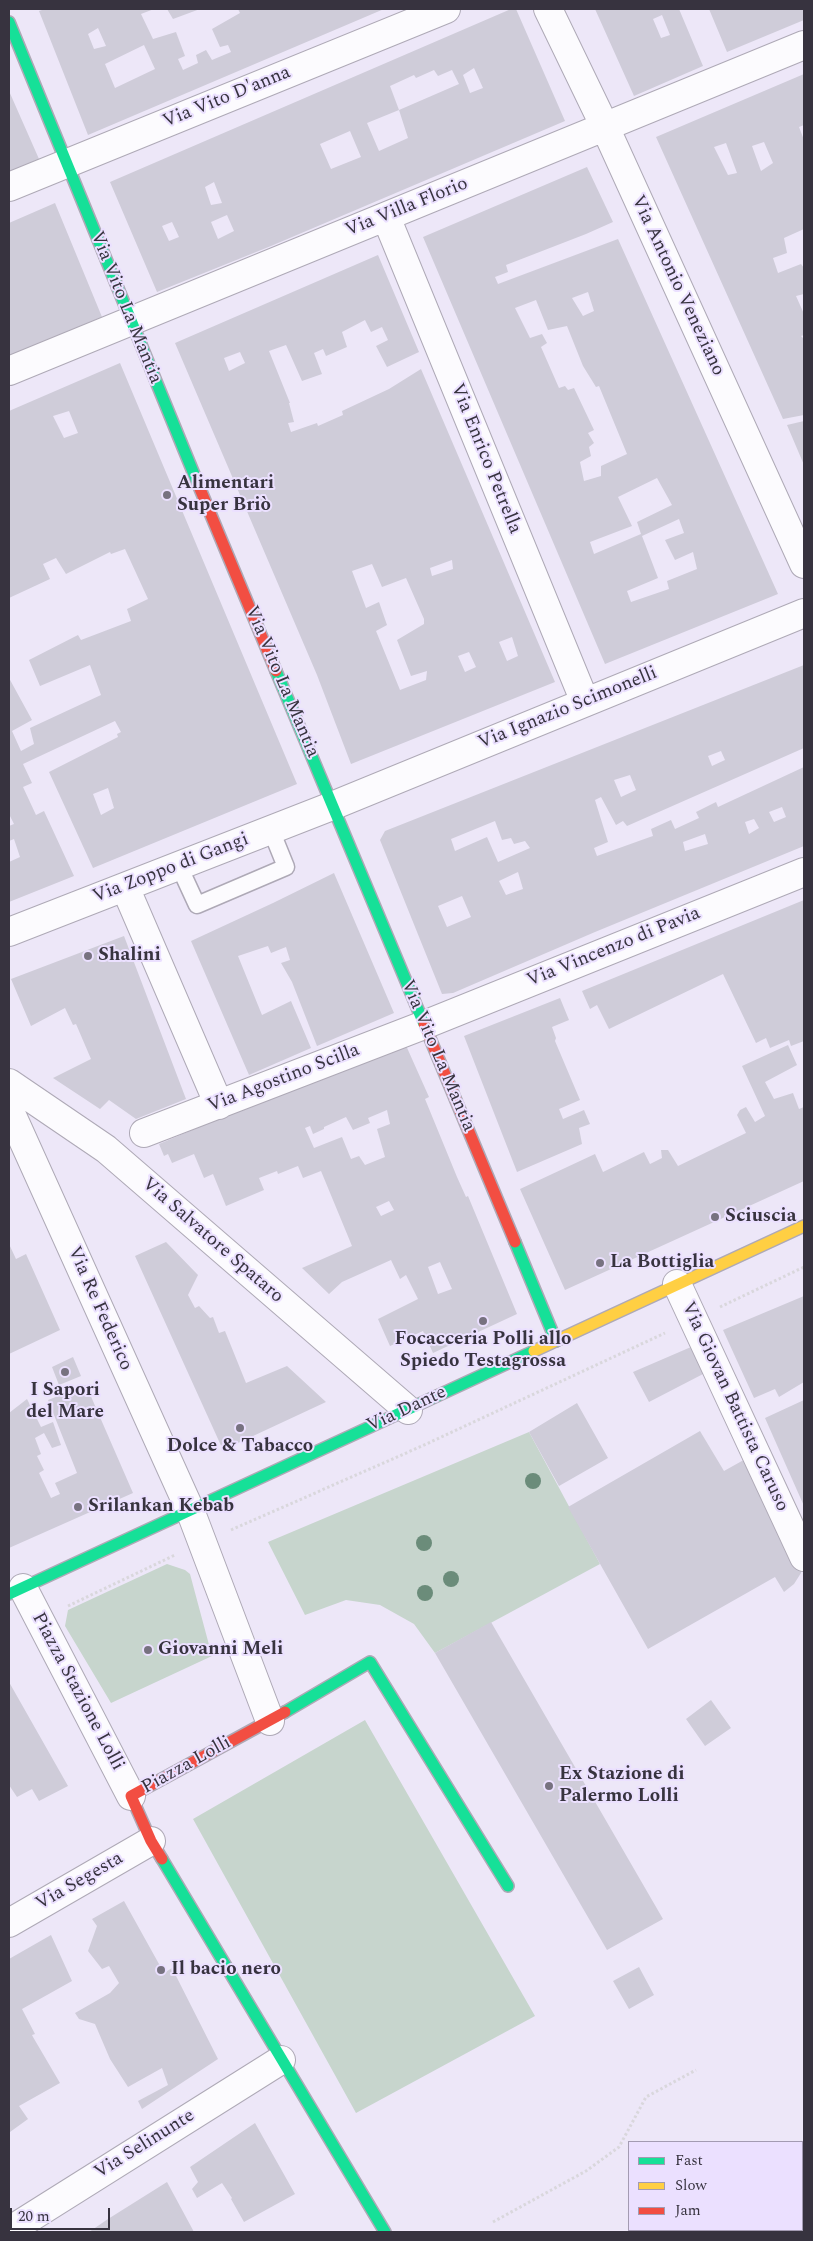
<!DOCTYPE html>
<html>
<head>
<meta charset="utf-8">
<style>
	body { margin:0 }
	#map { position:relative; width:813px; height:2241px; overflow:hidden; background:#ede7f8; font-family:Spectral,serif }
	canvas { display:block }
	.frame { position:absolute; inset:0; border:10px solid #37333f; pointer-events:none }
	.legend { position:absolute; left:628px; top:2141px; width:175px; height:90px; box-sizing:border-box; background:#ebe0ff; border:1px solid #a39bb2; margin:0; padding:6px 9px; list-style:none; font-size:15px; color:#37333f }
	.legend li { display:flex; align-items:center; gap:10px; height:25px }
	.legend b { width:25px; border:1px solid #a39bb2 }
	.scale { position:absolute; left:10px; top:2208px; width:100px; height:22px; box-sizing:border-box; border:2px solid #37333f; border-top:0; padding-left:6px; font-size:15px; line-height:18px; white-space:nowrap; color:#37333f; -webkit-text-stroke:4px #ebe0ff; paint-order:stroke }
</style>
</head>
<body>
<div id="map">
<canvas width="813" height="2241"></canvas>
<div class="frame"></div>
<ul class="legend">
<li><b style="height:6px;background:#16e098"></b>Fast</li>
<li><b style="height:6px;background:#ffcf43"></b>Slow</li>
<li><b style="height:6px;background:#f24e42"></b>Jam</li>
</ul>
<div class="scale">20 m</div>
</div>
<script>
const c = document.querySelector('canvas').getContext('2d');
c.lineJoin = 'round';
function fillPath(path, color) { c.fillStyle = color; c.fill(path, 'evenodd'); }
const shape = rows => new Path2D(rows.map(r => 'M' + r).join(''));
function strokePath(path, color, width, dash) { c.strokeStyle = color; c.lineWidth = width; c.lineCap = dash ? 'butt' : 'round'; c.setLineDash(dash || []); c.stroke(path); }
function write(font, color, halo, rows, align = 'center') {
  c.font = font + ' Spectral,serif'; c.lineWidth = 4; c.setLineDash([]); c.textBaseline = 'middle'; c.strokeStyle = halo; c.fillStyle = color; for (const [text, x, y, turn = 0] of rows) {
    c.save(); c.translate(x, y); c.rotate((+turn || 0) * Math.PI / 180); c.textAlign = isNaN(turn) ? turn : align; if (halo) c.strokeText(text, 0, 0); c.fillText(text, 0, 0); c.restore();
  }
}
const green = shape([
	[529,1432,600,1564,435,1653,414,1624,380,1605,346,1600,305,1615,268,1542],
	[167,1564,185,1570,190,1574,212,1656,111,1703,65,1626,68,1610],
	[365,1720,535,2016,356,2113,193,1819]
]);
const building = shape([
	[45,9,154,9,141,14,153,39,176,32,185,56,178,59,183,70,198,63,196,55,206,50,212,60,231,52,228,45,220,47,212,29,240,13,238,9,384,9,88,135,39,11],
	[98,28,106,46,94,49,88,34],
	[144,45,155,69,115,88,105,64],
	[167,9,200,9,173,19],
	[511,9,516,9,565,121,271,246,157,292,110,182],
	[474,68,483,88,470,93,463,75],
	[434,70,438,76,452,70,459,84,399,110,390,86,414,75,416,78],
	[399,110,408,138,379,151,367,123],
	[350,131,361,157,331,169,320,144],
	[214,182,222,203,211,205,205,187],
	[227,215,234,231,218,239,211,222],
	[172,222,179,237,169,241,162,226],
	[595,9,679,9,703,66,634,96],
	[662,15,670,35,661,38,653,19],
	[709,9,804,9,804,20,727,52],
	[804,74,804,125,799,127,804,140,804,229,784,238,787,253,773,258,778,273,801,264,804,268,804,294,796,296,804,314,804,335,801,336,804,339,804,415,783,419,656,137],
	[764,142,773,163,761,171,752,146],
	[726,143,737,173,728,175,714,147],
	[9,91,39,159,9,172],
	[587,167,613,222,586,234,506,265,508,272,495,277,498,284,618,239,778,594,605,664,423,237],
	[588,292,594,311,583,316,572,298],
	[536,300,548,330,567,326,583,366,596,387,599,386,627,454,601,466,601,476,584,481,580,462,591,456,589,447,594,443,588,433,594,430,574,388,568,390,565,386,559,388,541,347,547,343,542,334,530,338,515,308],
	[657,478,672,505,637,522,641,534,594,554,590,542,632,526,618,497],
	[679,519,684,533,665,540,675,560,693,552,697,569,667,581,669,589,631,602,627,591,658,578,642,536],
	[55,203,102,317,9,356,9,223],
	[378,255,419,352,387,367,376,346,388,340,382,327,371,332,365,320,342,332,347,347,326,356,323,349,314,353,322,374,302,381,286,345,269,351,290,403,289,403,294,422,288,423,291,432,317,423,318,426,343,415,342,411,389,389,421,369,555,682,351,764,317,675,175,343],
	[240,352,245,363,229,371,224,358],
	[452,560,453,569,432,576,430,568],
	[372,564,382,587,406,578,424,619,424,624,397,640,411,676,427,671,426,680,400,690,376,631,387,625,379,602,366,608,352,571],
	[512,637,518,656,507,661,499,642],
	[469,652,476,667,465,672,458,656],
	[120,363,297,784,93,868,49,772,118,737,117,734,121,732,115,721,23,764,32,783,23,787,36,815,44,811,74,876,9,902,9,862,20,857,14,839,9,841,9,826,14,824,9,814,9,678,32,720,12,731,21,751,34,744,30,728,101,695,90,665,40,686,29,660,78,635,81,640,131,621,127,609,148,599,125,549,111,554,110,552,66,574,56,558,43,564,50,579,9,598,9,411],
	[69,411,78,433,64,438,53,416],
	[108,788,114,808,101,815,93,794],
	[804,421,804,465,787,425],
	[804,665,804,748,627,826,623,821,616,825,601,797,595,800,608,842,594,848,597,856,650,837,653,836,651,829,671,820,675,829,699,818,696,812,716,802,718,807,804,767,804,846,595,932,453,993,442,994,380,840,385,831],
	[721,751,725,760,712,766,708,756],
	[630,775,636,790,621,797,614,780],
	[782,807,786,817,774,822,769,812],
	[754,819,759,828,749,834,745,822],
	[495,821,502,840,511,838,514,844,525,841,530,848,498,862,487,837,455,851,451,839],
	[705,834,708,844,685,851,683,842],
	[518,872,523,889,506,895,499,881],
	[462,896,471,917,447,927,438,906],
	[334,873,394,1013,317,1046,292,982,281,963,290,960,286,947,271,953,268,946,238,956,262,1015,291,1001,311,1048,249,1075,191,941,273,903],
	[804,900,804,1041,791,1046,789,1040,770,1048,766,1038,756,1043,723,974,609,1029,597,1005,590,1009,582,991],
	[124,936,186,1099,136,1119,109,1100,100,1109,53,1078,91,1059,76,1024,73,1025,65,1008,31,1026,11,979],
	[560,998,569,1020,552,1027,556,1038,555,1041,580,1100,559,1109,563,1119,584,1110,590,1124,579,1128,582,1144,517,1172,464,1036],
	[404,1041,429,1097,425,1099,457,1177,466,1197,468,1196,517,1314,433,1353,423,1331,390,1346,378,1319,418,1299,406,1275,400,1279,391,1260,342,1282,329,1294,302,1268,352,1246,321,1171,303,1178,298,1166,278,1174,277,1171,259,1178,264,1190,226,1206,213,1174,204,1178,194,1154,172,1163,168,1154,164,1156,159,1144],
	[387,1110,390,1124,377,1129,385,1157,365,1165,359,1156,351,1159,342,1137,314,1148,305,1128,310,1126,313,1134,324,1129,324,1127,346,1117,353,1130,370,1123,368,1118],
	[389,1201,394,1210,381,1216,376,1207],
	[440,1262,452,1289,438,1294,428,1267],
	[788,1045,797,1065,765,1082,774,1099,793,1093,799,1109,804,1107,804,1181,565,1290,520,1189,595,1154,603,1172,644,1152,650,1164,662,1158,661,1150,668,1150,678,1166,746,1133,737,1115,740,1110,746,1107,755,1122,765,1116,742,1066],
	[166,1242,198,1275,188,1295,195,1308,199,1306,210,1318,213,1317,219,1333,225,1331,246,1383,287,1366,326,1402,223,1450,135,1256],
	[9,1244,16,1259,26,1254,60,1330,9,1354],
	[804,1296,804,1382,779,1397,775,1389,754,1398,723,1330],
	[691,1347,705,1373,649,1402,633,1372],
	[73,1357,81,1376,59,1385,52,1367],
	[86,1385,133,1493,9,1548,9,1413,27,1399,41,1427,53,1422,61,1445,52,1448,44,1433,35,1438,41,1454,37,1456,44,1470,39,1473,51,1498,60,1494,55,1483,77,1473,48,1400],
	[804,1400,804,1506,765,1418],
	[577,1403,608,1458,559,1486,529,1432],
	[700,1431,724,1471,749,1457,802,1563,801,1573,794,1584,784,1592,775,1577,648,1649,568,1507],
	[491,1622,663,1919,607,1950,435,1653],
	[9,1682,68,1786,39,1801,32,1789,17,1797,9,1785],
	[711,1700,731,1728,705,1746,686,1719],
	[124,1901,164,1973,172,1968,218,2059,142,2109,138,2101,168,2085,162,2068,128,2087,110,2059,95,2024,79,2019,75,2013,110,1993,119,1983,109,1966,102,1969,88,1951,97,1926,92,1919],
	[51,1935,72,1981,22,2009,35,2034,32,2035,33,2037,60,2083,19,2106,28,2119,10,2132,9,1959],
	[639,1967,654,1995,629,2009,613,1981],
	[255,2123,295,2194,244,2222,231,2199,232,2198,222,2183,197,2198,192,2189,198,2182,190,2167],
	[167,2182,194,2232,89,2232,108,2219]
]);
const path = shape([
	[720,1307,804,1267],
	[231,1530,422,1446,665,1333],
	[68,1606,175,1555],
	[493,2222,586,2171,619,2147,646,2097,696,2070]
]);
const lane = shape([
	[179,866,197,905,286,867,271,830]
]);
const street = shape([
	[548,9,605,127,804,564],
	[9,187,446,9],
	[386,217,585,702],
	[9,371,804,45],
	[125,887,219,1105],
	[9,932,332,806,804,613],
	[9,1083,106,1149,408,1410],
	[9,1109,190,1510,270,1721],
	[144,1133,424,1025,804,872],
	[677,1284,804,1557],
	[23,1588,131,1796],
	[9,1923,151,1841],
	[9,2231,281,2060]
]);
const fast = shape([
	[9,22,198,484],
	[276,671,424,1024],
	[515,1242,556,1341],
	[9,1594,534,1351],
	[285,1712,370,1662,508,1886],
	[162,1859,385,2232]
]);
const slow = shape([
	[534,1351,804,1226]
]);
const jam = shape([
	[198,484,276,671],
	[424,1024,515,1242],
	[162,1859,151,1841,131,1796,285,1712]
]);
const trees = [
	[533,1481],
	[424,1543],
	[451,1579],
	[425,1593]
];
const markers = [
	[167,495,5,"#777280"],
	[88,956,5,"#777280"],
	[715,1217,5,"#777280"],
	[600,1263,5,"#777280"],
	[483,1321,5,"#777280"],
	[65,1372,5,"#777280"],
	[240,1428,5,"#777280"],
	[78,1507,5,"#777280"],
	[148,1650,5,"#777280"],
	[549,1786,5,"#777280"],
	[161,1970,5,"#777280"]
];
const streetNames = [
	["Via Vito D'anna",227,98,-22],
	["Via Villa Florio",407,208,-22],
	["Via Antonio Veneziano",677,286,65],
	["Via Vito La Mantia",125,308,68],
	["Via Enrico Petrella",485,459,68],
	["Via Vito La Mantia",281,682,67],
	["Via Ignazio Scimonelli",568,709,-22],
	["Via Zoppo di Gangi",171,869,-21],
	["Via Vincenzo di Pavia",614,948,-22],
	["Via Vito La Mantia",437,1056,67],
	["Via Agostino Scilla",284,1079,-21],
	["Via Salvatore Spataro",212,1241,41],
	["Via Re Federico",99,1309,66],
	["Via Giovan Battista Caruso",734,1407,65],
	["Via Dante",407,1410,-25],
	["Piazza Stazione Lolli",77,1692,62],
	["Piazza Lolli",187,1766,-29],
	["Via Segesta",80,1882,-30],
	["Via Selinunte",145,2145,-32]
];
const poiNames = [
	["Alimentari",177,484],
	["Super Briò",177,506],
	["Shalini",98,956],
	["Sciuscia",725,1217],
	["La Bottiglia",610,1263],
	["Focacceria Polli allo",483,1340,"center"],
	["Spiedo Testagrossa",483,1362,"center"],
	["I Sapori",65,1391,"center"],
	["del Mare",65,1413,"center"],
	["Dolce & Tabacco",240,1447,"center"],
	["Srilankan Kebab",88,1507],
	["Giovanni Meli",158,1650],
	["Ex Stazione di",559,1775],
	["Palermo Lolli",559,1797],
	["Il bacio nero",171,1970]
];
fillPath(green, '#c7d5cd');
fillPath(building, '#cfccd9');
strokePath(lane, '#aea9b6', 19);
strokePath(street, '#aea9b6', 30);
strokePath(fast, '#aea9b6', 14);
strokePath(slow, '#aea9b6', 14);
strokePath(jam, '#aea9b6', 14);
strokePath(path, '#d9d7dc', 3, [2.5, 2.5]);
strokePath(lane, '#fcfbfe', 16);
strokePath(street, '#fcfbfe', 28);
strokePath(fast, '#16e098', 11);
strokePath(slow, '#ffcf43', 11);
strokePath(jam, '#f24e42', 11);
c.fillStyle = '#6b8c7a';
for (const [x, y] of trees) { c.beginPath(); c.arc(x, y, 8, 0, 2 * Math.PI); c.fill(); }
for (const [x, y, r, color] of markers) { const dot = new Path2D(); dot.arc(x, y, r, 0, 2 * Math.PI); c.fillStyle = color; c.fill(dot); strokePath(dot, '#ebe0ff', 2); }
write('19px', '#37333f', '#ebe0ff', streetNames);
write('bold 19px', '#37333f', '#ebe0ff', poiNames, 'left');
</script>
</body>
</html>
